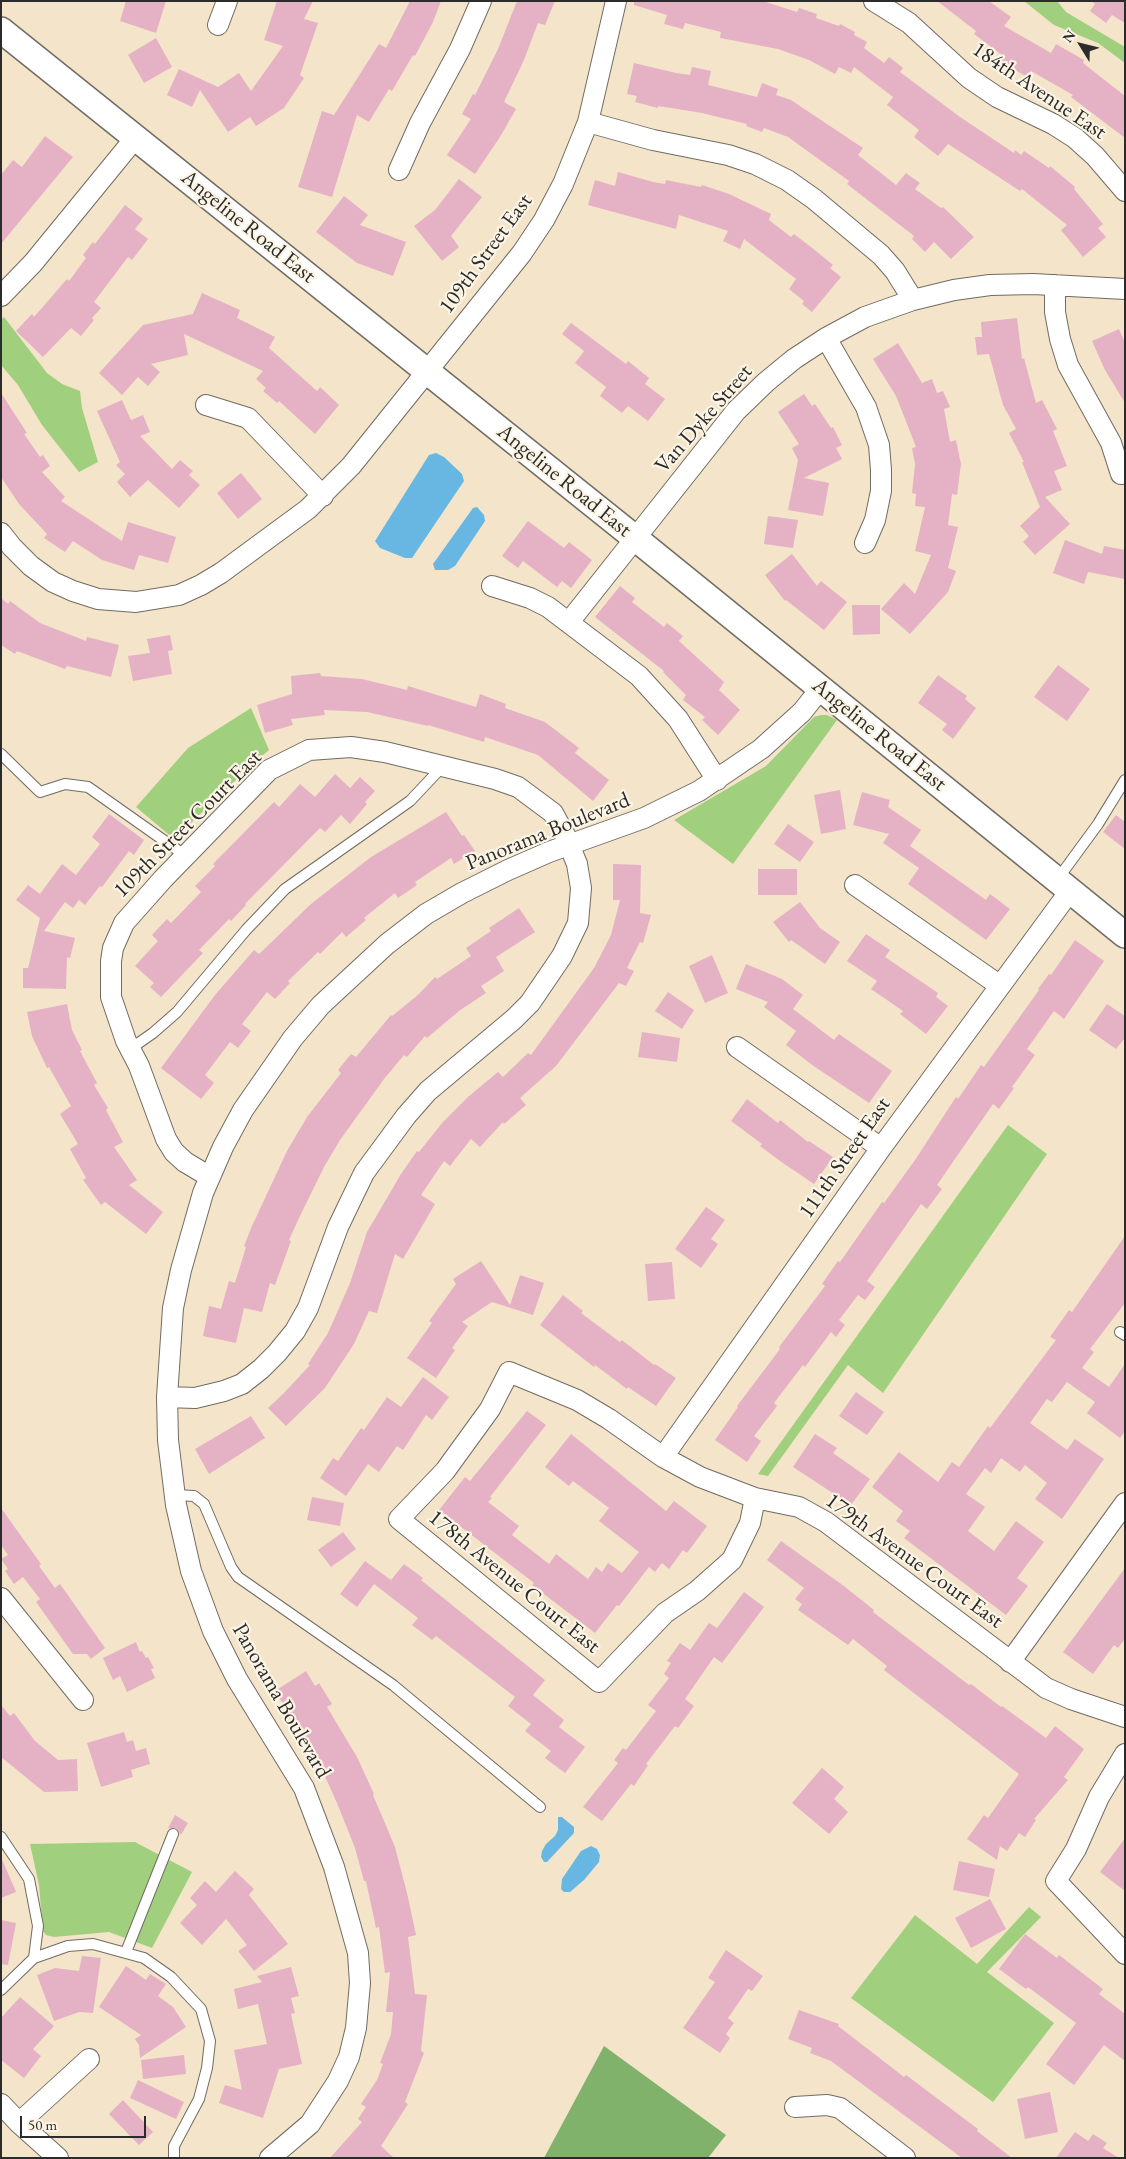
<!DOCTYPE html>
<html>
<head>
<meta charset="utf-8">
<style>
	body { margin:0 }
	#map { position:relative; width:1126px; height:2159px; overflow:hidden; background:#f4e4ca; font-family:"EB Garamond",serif }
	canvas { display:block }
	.frame { position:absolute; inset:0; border:2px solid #2b2b2b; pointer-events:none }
	.north { position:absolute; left:1056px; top:20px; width:50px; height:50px; -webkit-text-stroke:4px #fcf5e5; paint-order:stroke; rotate:306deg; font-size:14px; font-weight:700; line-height:20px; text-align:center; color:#2b2b2b }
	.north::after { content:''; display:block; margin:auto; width:18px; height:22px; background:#2b2b2b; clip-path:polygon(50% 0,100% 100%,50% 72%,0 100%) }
	.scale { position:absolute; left:20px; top:2116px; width:126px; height:22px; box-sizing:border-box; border:2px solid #2b2b2b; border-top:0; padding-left:6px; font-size:15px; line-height:18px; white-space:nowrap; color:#2b2b2b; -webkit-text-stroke:4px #fcf5e5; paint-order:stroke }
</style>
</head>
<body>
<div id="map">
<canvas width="1126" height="2159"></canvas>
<div class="frame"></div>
<div class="north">N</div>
<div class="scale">50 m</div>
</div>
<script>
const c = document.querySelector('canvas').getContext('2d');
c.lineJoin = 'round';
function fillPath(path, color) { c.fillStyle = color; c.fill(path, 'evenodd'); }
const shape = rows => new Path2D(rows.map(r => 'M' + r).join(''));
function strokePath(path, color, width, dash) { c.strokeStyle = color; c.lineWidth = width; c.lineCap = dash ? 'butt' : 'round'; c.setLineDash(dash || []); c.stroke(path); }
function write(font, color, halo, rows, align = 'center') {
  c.font = font + ' "EB Garamond",serif'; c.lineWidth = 4.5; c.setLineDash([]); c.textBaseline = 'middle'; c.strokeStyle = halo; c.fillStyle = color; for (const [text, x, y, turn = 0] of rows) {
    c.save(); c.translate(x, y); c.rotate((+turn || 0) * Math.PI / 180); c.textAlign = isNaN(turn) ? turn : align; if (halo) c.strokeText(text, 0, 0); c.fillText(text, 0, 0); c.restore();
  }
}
const green = shape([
	[1024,1,1057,1,1066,12,1125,47,1125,63,1098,43,1054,25],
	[4,317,47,373,62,384,80,391,82,408,98,462,79,472,42,425,18,385,1,365,1,320],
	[251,708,269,750,257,760,174,839,136,807,188,748],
	[821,715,827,715,837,720,733,864,674,820,766,766,814,717],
	[1008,1125,1047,1154,883,1393,848,1365,768,1476,758,1474],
	[135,1842,192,1872,152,1948,109,1932,54,1937,46,1935,43,1931,39,1885,30,1844],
	[1029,1907,1041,1917,987,1972,1054,2023,993,2102,851,1998,915,1915,977,1964]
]);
const forest = shape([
	[604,2046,726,2135,708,2158,544,2158]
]);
const water = shape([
	[436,453,444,457,462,474,464,481,412,558,405,558,380,548,375,541,429,455],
	[477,507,484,515,485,521,455,566,448,570,435,570,433,564,473,508],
	[558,1817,562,1817,574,1827,574,1833,547,1862,544,1862,541,1857,542,1851,546,1844,555,1836,558,1830],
	[591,1846,597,1849,600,1855,599,1862,584,1880,570,1892,564,1892,561,1889,562,1879,581,1851]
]);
const building = shape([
	[126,1,166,1,156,33,120,21],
	[277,1,313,1,304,19,318,23,300,75,304,78,284,108,256,126,250,117,228,132,200,90,192,107,167,95,179,69,218,87,239,73,251,91,283,46,264,40],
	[410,1,441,1,433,22,415,56,413,55,392,91,389,89,369,122,357,115,332,197,298,187,322,111,334,115,379,44,386,48],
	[517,1,555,1,545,25,538,23,524,60,504,102,516,109,500,137,475,174,447,155,471,119,462,114,473,94,475,95,498,49],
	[634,1,763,1,797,12,799,8,817,14,816,18,839,26,840,24,855,32,854,35,867,42,864,48,884,63,889,57,903,68,900,72,960,117,1014,153,1015,150,1021,155,1024,151,1049,168,1050,166,1075,187,1074,189,1103,224,1098,228,1106,237,1083,257,1061,230,1067,225,1022,189,1020,191,948,144,938,156,914,137,919,130,887,105,893,97,854,67,851,73,839,67,835,74,809,60,778,49,720,38,721,32,685,23,683,29,664,24,667,15,634,5],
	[937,1,989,1,1011,17,1004,26,1051,53,1056,44,1084,60,1083,63,1125,96,1125,138,1071,97,1073,95,1031,71,1027,77,998,60,1002,55,974,34,976,31],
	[1091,1,1125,1,1125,23,1112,15,1106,23,1090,11,1095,4],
	[156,38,172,67,144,83,128,55],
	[634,63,676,73,690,75,692,67,711,71,708,85,757,97,762,83,778,89,776,95,791,100,863,148,858,155,896,185,906,173,920,183,915,189,941,208,943,207,974,237,951,259,934,242,925,252,912,239,914,236,847,184,849,181,788,137,764,128,762,132,746,126,747,124,702,113,658,106,658,108,635,102,637,96,627,94],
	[45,136,73,157,1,244,1,175,13,160,22,167],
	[618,172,653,182,665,184,666,180,701,187,702,185,729,194,771,214,769,220,791,237,794,234,816,251,833,265,830,268,841,277,812,312,802,304,804,301,789,289,796,279,744,239,740,249,723,241,728,231,679,215,676,229,588,205,595,180,615,186],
	[459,179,482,197,451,236,459,247,442,261,414,226,435,210],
	[344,196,368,215,360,225,406,242,393,276,357,263,316,232],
	[125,205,143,219,135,229,148,239,132,260,128,257,94,302,101,308,92,318,94,320,81,336,71,328,43,357,16,331,32,314,34,317,67,279,69,281,86,258,83,255,93,242,95,244],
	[202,293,240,310,237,318,275,337,269,348,317,391,320,387,339,405,315,434,279,401,277,403,263,391,266,388,256,379,263,371,184,334,188,355,151,364,160,372,148,386,138,377,122,395,99,373,143,325,193,314],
	[1017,318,1022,359,1024,358,1036,403,1042,400,1057,429,1053,431,1067,466,1054,471,1062,490,1045,497,1070,524,1035,555,1023,542,1029,536,1020,526,1040,507,1022,462,1024,462,1009,433,1016,429,1003,405,989,354,977,355,975,337,982,337,981,322],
	[571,323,626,364,628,361,649,378,645,384,665,399,648,421,628,406,622,413,600,396,606,387,575,363,584,351,562,334],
	[1119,329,1125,343,1125,403,1105,370,1092,341],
	[898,343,922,383,932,379,937,393,943,391,950,407,944,409,950,442,956,440,961,464,957,495,952,494,948,525,958,527,948,568,956,571,948,592,910,634,881,609,904,583,915,594,931,555,915,551,925,507,915,506,916,494,912,493,915,464,912,448,916,447,896,396,873,359],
	[1,393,27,433,24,434,40,457,43,455,50,466,42,472,65,497,61,501,122,541,128,522,176,537,168,563,139,555,134,570,102,560,73,541,65,552,44,538,47,534,19,504,1,477],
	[804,394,812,406,815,404,831,428,833,427,842,445,836,448,842,459,804,478,829,483,823,516,788,510,798,460,792,448,799,444,778,412],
	[122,400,131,420,143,415,150,432,140,436,172,469,180,460,193,471,189,475,200,485,179,508,148,480,130,497,117,482,125,474,116,465,120,462,97,411],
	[241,473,262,499,238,519,217,493],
	[768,516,798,520,793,548,764,544],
	[528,521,564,548,569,542,592,560,571,588,562,581,557,587,523,561,518,568,502,556],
	[1065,540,1102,554,1104,546,1125,550,1125,579,1088,572,1084,584,1053,573],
	[792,554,817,586,821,581,847,602,824,630,786,600,785,601,765,575],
	[620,586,635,598,632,602,664,627,667,623,683,636,679,641,724,682,719,690,740,710,718,735,702,720,705,717,683,700,686,695,663,672,664,671,595,617],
	[1,598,8,604,10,601,40,623,86,641,87,637,119,645,111,677,67,666,65,669,17,651,15,654,1,645],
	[852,605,880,605,880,634,853,635],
	[170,635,173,650,168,651,172,674,133,681,128,656,150,653,147,639],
	[1058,665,1090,689,1067,721,1034,697],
	[320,673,321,676,362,679,407,690,408,686,476,707,480,694,506,704,505,708,545,722,579,748,575,753,609,780,593,801,538,755,485,737,484,742,428,725,428,726,367,712,324,710,325,715,291,719,293,725,265,733,257,705,292,694,291,676],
	[938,675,967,696,965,699,976,708,953,739,942,730,947,724,918,703],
	[335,774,350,788,360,777,375,791,365,802,367,804,350,824,341,815,325,832,320,828,315,833,245,904,246,905,231,921,229,919,199,950,203,953,161,997,150,987,154,983,135,966,158,941,152,935,167,919,171,923,201,892,195,886,215,866,213,864,274,802,279,807,300,784,315,797],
	[840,790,846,829,821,834,814,795],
	[862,792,890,800,888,807,921,830,910,846,986,900,990,894,1010,909,986,940,908,884,919,868,883,843,889,834,853,825],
	[446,812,462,836,464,835,475,851,454,864,451,858,415,882,417,885,398,898,395,893,364,918,366,920,346,937,342,932,320,954,318,952,288,981,290,983,275,999,267,992,242,1024,251,1031,238,1048,230,1042,205,1075,214,1083,201,1099,161,1068,215,995,254,950,259,954,311,904,371,857],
	[109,814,144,840,134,855,129,851,102,887,100,886,85,905,79,900,73,908,65,902,44,931,75,938,70,958,67,957,66,989,23,988,23,968,28,968,40,918,16,900,28,885,40,894,62,864,76,875,100,844,92,837],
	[1116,815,1125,822,1125,849,1103,832],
	[788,824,814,842,800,862,774,844],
	[613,864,641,865,640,913,651,915,643,943,640,942,627,968,634,971,626,986,619,983,556,1066,520,1098,526,1105,504,1124,503,1122,480,1147,471,1139,450,1166,444,1161,421,1195,435,1204,403,1259,395,1254,377,1313,369,1311,354,1344,325,1388,286,1426,268,1408,283,1394,310,1365,308,1364,328,1333,350,1283,367,1232,401,1174,417,1151,419,1152,442,1123,468,1097,498,1072,503,1077,528,1053,531,1055,594,968,611,935,620,900,613,900],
	[758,869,797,869,797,895,758,895],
	[800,902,820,928,840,942,825,964,791,940,789,942,773,922],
	[519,908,535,932,496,957,504,971,481,986,486,993,459,1011,427,1038,425,1036,407,1057,404,1055,384,1079,340,1140,324,1167,299,1218,289,1240,291,1241,275,1285,270,1283,262,1312,244,1308,236,1343,203,1336,209,1306,221,1309,229,1281,235,1283,246,1247,244,1246,252,1226,287,1151,307,1117,341,1073,338,1070,351,1054,356,1057,391,1015,392,1016,418,995,435,977,437,979,471,956,466,948,491,931,489,928],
	[866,934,890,950,885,957,938,993,936,997,948,1006,926,1034,900,1014,903,1011,871,989,877,981,847,961],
	[1075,940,1104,961,1064,1019,1054,1011,1027,1049,1035,1055,1012,1087,1014,1088,999,1109,993,1104,937,1185,942,1189,927,1209,921,1204,867,1281,875,1287,865,1300,858,1295,839,1320,845,1325,836,1337,831,1332,805,1367,803,1365,774,1403,777,1406,754,1436,761,1441,747,1462,715,1440,738,1407,737,1406,780,1349,779,1347,825,1286,822,1284,838,1261,840,1262,882,1202,884,1203,915,1160,956,1097,958,1099,981,1065,984,1067,1039,990,1038,989,1049,974,1051,975],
	[712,955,728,993,705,1003,689,966],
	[746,964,782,979,803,995,793,1009,834,1040,839,1034,892,1071,869,1103,815,1067,786,1045,796,1031,764,1007,768,1002,736,989],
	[668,992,694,1010,682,1029,655,1011],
	[67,1004,72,1030,82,1050,80,1051,97,1083,94,1085,108,1108,106,1110,123,1142,114,1147,137,1180,129,1185,163,1212,146,1234,105,1202,101,1205,83,1180,86,1178,70,1149,78,1144,60,1114,71,1106,49,1067,47,1068,32,1036,27,1012],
	[1107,1004,1125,1016,1125,1038,1116,1049,1089,1030],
	[642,1032,680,1038,677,1062,638,1057],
	[747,1099,778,1123,780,1120,808,1142,809,1141,833,1157,814,1184,780,1161,760,1146,762,1144,731,1121],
	[706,1207,725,1220,711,1239,718,1244,701,1268,675,1249],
	[1125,1236,1125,1303,1090,1349,1094,1352,1082,1368,1109,1387,1125,1364,1125,1431,1120,1438,1087,1413,1095,1402,1067,1382,1052,1402,1047,1399,1030,1423,1067,1450,1075,1439,1104,1459,1062,1519,1035,1499,1047,1483,1025,1465,1020,1472,1001,1458,991,1473,985,1468,966,1494,985,1507,968,1531,994,1551,1016,1521,1044,1542,1017,1578,1028,1586,1006,1615,904,1538,910,1531,896,1521,903,1511,872,1487,899,1452,938,1482,952,1462,959,1467,988,1426,990,1428,1056,1340,1050,1337,1069,1310,1072,1312],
	[481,1261,510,1305,520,1275,544,1283,533,1315,492,1302,462,1322,468,1326,452,1348,455,1350,436,1378,407,1358,432,1323,429,1321,456,1284,453,1279],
	[672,1262,675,1299,648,1301,645,1264],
	[563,1295,583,1311,581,1313,620,1342,622,1340,654,1365,655,1364,676,1378,656,1406,628,1387,627,1389,595,1365,594,1367,540,1325],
	[423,1377,449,1397,432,1420,426,1415,403,1450,397,1446,379,1472,368,1464,346,1496,320,1478,333,1458,338,1461,361,1428,364,1430,387,1397,401,1407],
	[856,1392,884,1412,867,1435,839,1416],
	[527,1411,546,1425,490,1497,492,1498,488,1502,519,1526,512,1535,549,1564,556,1554,588,1579,596,1567,602,1572,608,1563,622,1573,639,1552,599,1521,609,1508,573,1481,569,1486,545,1467,571,1434,666,1511,674,1501,707,1526,687,1553,683,1550,669,1569,662,1563,655,1572,649,1567,619,1606,617,1605,595,1633,532,1585,534,1583,439,1510,465,1477,470,1481],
	[251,1416,265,1438,209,1474,195,1449],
	[815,1434,837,1448,833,1453,870,1479,851,1505,793,1467],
	[312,1497,344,1503,340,1526,307,1520],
	[1,1508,41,1564,39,1566,55,1588,60,1584,105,1648,91,1659,87,1654,73,1654,36,1602,40,1599,23,1577,14,1584,5,1571,8,1569,1,1559,8,1555,1,1545],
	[343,1532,356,1549,331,1567,318,1550],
	[781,1541,844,1586,874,1610,873,1612,969,1685,971,1684,1001,1707,1002,1706,1046,1738,1055,1726,1084,1749,1064,1777,1068,1780,1034,1819,1036,1820,1025,1837,1019,1833,1007,1851,1000,1846,997,1860,967,1839,984,1815,988,1818,1019,1774,884,1670,887,1666,853,1639,848,1645,798,1610,802,1604,795,1599,804,1588,767,1560],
	[365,1561,391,1580,404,1564,423,1578,421,1580,545,1680,533,1695,564,1720,559,1727,585,1747,565,1773,545,1758,551,1751,525,1731,531,1724,508,1706,515,1697,436,1636,432,1640,412,1625,418,1618,374,1584,357,1607,340,1594],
	[1125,1568,1125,1639,1118,1648,1114,1645,1093,1674,1063,1652],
	[744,1592,764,1607,722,1663,714,1657,685,1699,694,1706,678,1728,675,1726,646,1764,648,1765,634,1786,631,1784,602,1821,583,1807,618,1763,614,1760,623,1748,626,1750,656,1711,648,1705,669,1678,664,1674,671,1663,667,1661,680,1643,690,1650,709,1623,717,1628],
	[136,1642,140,1652,142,1651,146,1658,148,1657,154,1668,151,1669,155,1678,127,1692,120,1676,113,1680,103,1658],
	[306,1671,315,1686,319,1683,332,1704,327,1707,357,1757,374,1794,373,1795,395,1847,407,1893,416,1935,408,1937,415,1994,427,1995,421,2051,424,2053,405,2102,408,2104,381,2146,394,2158,330,2158,362,2122,358,2119,366,2107,361,2104,377,2080,383,2064,380,2063,391,2034,393,2012,386,2012,390,1972,385,1973,379,1927,376,1928,366,1881,364,1881,355,1848,337,1803,319,1763,275,1691],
	[1,1705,10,1716,14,1713,35,1741,58,1760,77,1759,78,1791,44,1792,1,1757],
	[124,1732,127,1742,133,1740,136,1751,146,1748,150,1764,131,1770,133,1777,101,1787,87,1743],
	[822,1768,844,1787,834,1799,848,1812,829,1834,792,1803],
	[175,1815,188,1823,181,1835,176,1828,168,1828],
	[1125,1838,1125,1891,1100,1872],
	[1,1857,16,1892,1,1898],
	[959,1861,995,1869,989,1897,953,1890],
	[235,1871,254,1889,249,1895,288,1944,254,1971,238,1951,247,1945,226,1919,202,1945,180,1923,197,1905,190,1898,205,1881,216,1892],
	[990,1899,1006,1929,971,1948,955,1918],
	[1,1920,16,1923,8,1965,1,1964],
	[1025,1934,1057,1958,1059,1955,1103,1989,1099,1994,1125,2014,1125,2061,1104,2045,1074,2085,1046,2064,1076,2023,1028,1987,1026,1989,999,1969],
	[726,1950,763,1976,752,1991,748,1989,728,2018,734,2023,726,2034,730,2038,720,2053,683,2028,715,1982,708,1978],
	[82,1956,101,1958,93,2013,79,2012,54,2021,37,1975,55,1968,79,1971],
	[126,1966,146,1980,150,1974,166,1984,158,1996,173,2007,186,2027,140,2058,139,2045,135,2039,141,2035,99,2007],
	[291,1967,299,1996,291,1998,295,2013,291,2014,302,2064,279,2069,263,2118,219,2103,225,2085,242,2090,234,2050,267,2044,258,2004,238,2009,234,1989,262,1982,257,1976],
	[20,1997,54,2026,33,2049,41,2056,24,2078,1,2060,1,2018],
	[799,2010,839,2024,838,2026,904,2077,906,2075,978,2129,977,2131,1012,2158,962,2158,831,2061,810,2053,812,2048,788,2039],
	[184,2055,186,2074,143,2079,141,2060],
	[138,2080,184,2102,176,2119,130,2098],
	[1050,2092,1058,2132,1025,2139,1017,2099],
	[123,2100,153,2132,139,2145,109,2114],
	[1075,2132,1088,2141,1093,2134,1107,2143,1103,2148,1119,2158,1056,2158]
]);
const service = shape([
	[1,754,40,792,65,784,88,787,186,856],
	[1057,880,1098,824,1125,780],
	[130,1049,153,1033,177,1012,246,930,285,889,410,801,442,767],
	[1120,1332,1125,1335],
	[175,1495,194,1496,204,1504,231,1567,238,1577,393,1685,540,1807],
	[1,1837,29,1879,38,1926,34,1958],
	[126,1952,173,1834],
	[1,1990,34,1958,68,1946,93,1944,144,1958,171,1977,201,2009,210,2041,207,2068,199,2099,174,2146,174,2158]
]);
const minor = shape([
	[874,1,909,23,969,78,997,97,1053,124,1075,138,1095,156,1125,191],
	[218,25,227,1],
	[588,122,653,140,728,155,755,164,787,180,814,199,881,255,895,271,913,300],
	[399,170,420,123,460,49,481,1],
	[1055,285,1055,312,1060,339,1068,365,1111,443,1121,474],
	[1,296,33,263,136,137],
	[826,338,866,407,879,445,881,470,881,491,875,520,865,543],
	[206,405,248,418,323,496],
	[1,533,12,547,31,566,53,582,73,591,98,599,136,602,179,595,201,585,221,573,308,509,351,466,522,253,544,220,563,184,588,122,616,1],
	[492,586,530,598,548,607,639,676,678,719,717,780],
	[569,622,736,411,766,382,794,359,826,338,865,317,913,300,954,290,990,285,1033,284,1125,289],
	[855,885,999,985],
	[737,1047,881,1148],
	[167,1397,195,1398,224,1391,242,1384,261,1369,277,1353,295,1331,308,1308,338,1227,364,1173,406,1116,428,1091,514,1019,530,1003,562,956,578,923,581,888,577,864,566,837,553,813,518,787,495,779,385,752,351,747,309,750,269,770,163,879,124,923,113,948,111,961,111,997,126,1041,139,1066,166,1139,174,1152,185,1162,210,1177],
	[663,1457,881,1148,1070,891],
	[755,1498,750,1523,732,1560,697,1591,665,1613,599,1682,399,1519,445,1471,490,1409,509,1372,577,1400,609,1419,663,1457,700,1477,755,1498,799,1507,826,1522,1046,1688,1071,1699,1125,1717],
	[1,1598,83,1700],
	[1010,1662,1125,1503],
	[1125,1754,1099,1797,1076,1849,1056,1881,1125,1954],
	[1,2104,19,2123,58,2158],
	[795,2107,827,2105,840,2108,905,2158],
	[19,2123,89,2059],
	[270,2158,310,2124,338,2081,349,2057,356,2028,360,1983,358,1953,334,1867,304,1788,237,1679,213,1631,191,1571,176,1505,168,1440,167,1397,173,1308,181,1270,203,1193,223,1147,243,1110,293,1038,321,1005,387,944,426,914,462,893,508,870,549,852,644,818,699,791,761,749,802,712,821,688]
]);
const tertiary = shape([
	[1,30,635,538,1125,935]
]);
const streetNames = [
	["184th Avenue East",1039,91,34],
	["Angeline Road East",248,227,39],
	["109th Street East",486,254,-54],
	["Van Dyke Street",704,419,-49],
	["Angeline Road East",564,481,39],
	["Angeline Road East",879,735,39],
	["109th Street Court East",188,824,-45],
	["Panorama Boulevard",548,832,-22],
	["111th Street East",845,1158,-55],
	["179th Avenue Court East",914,1561,36],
	["178th Avenue Court East",514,1582,39],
	["Panorama Boulevard",281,1701,60]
];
fillPath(green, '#a0cf7d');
fillPath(forest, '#80b26c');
fillPath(water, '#68b7e2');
fillPath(building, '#e5b2c5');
strokePath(service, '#716c63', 12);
strokePath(minor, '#716c63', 22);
strokePath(tertiary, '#716c63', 28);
strokePath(service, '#fff', 10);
strokePath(minor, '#fff', 20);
strokePath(tertiary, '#fff', 25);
write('22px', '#2b2b2b', '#fcf5e5', streetNames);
</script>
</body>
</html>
